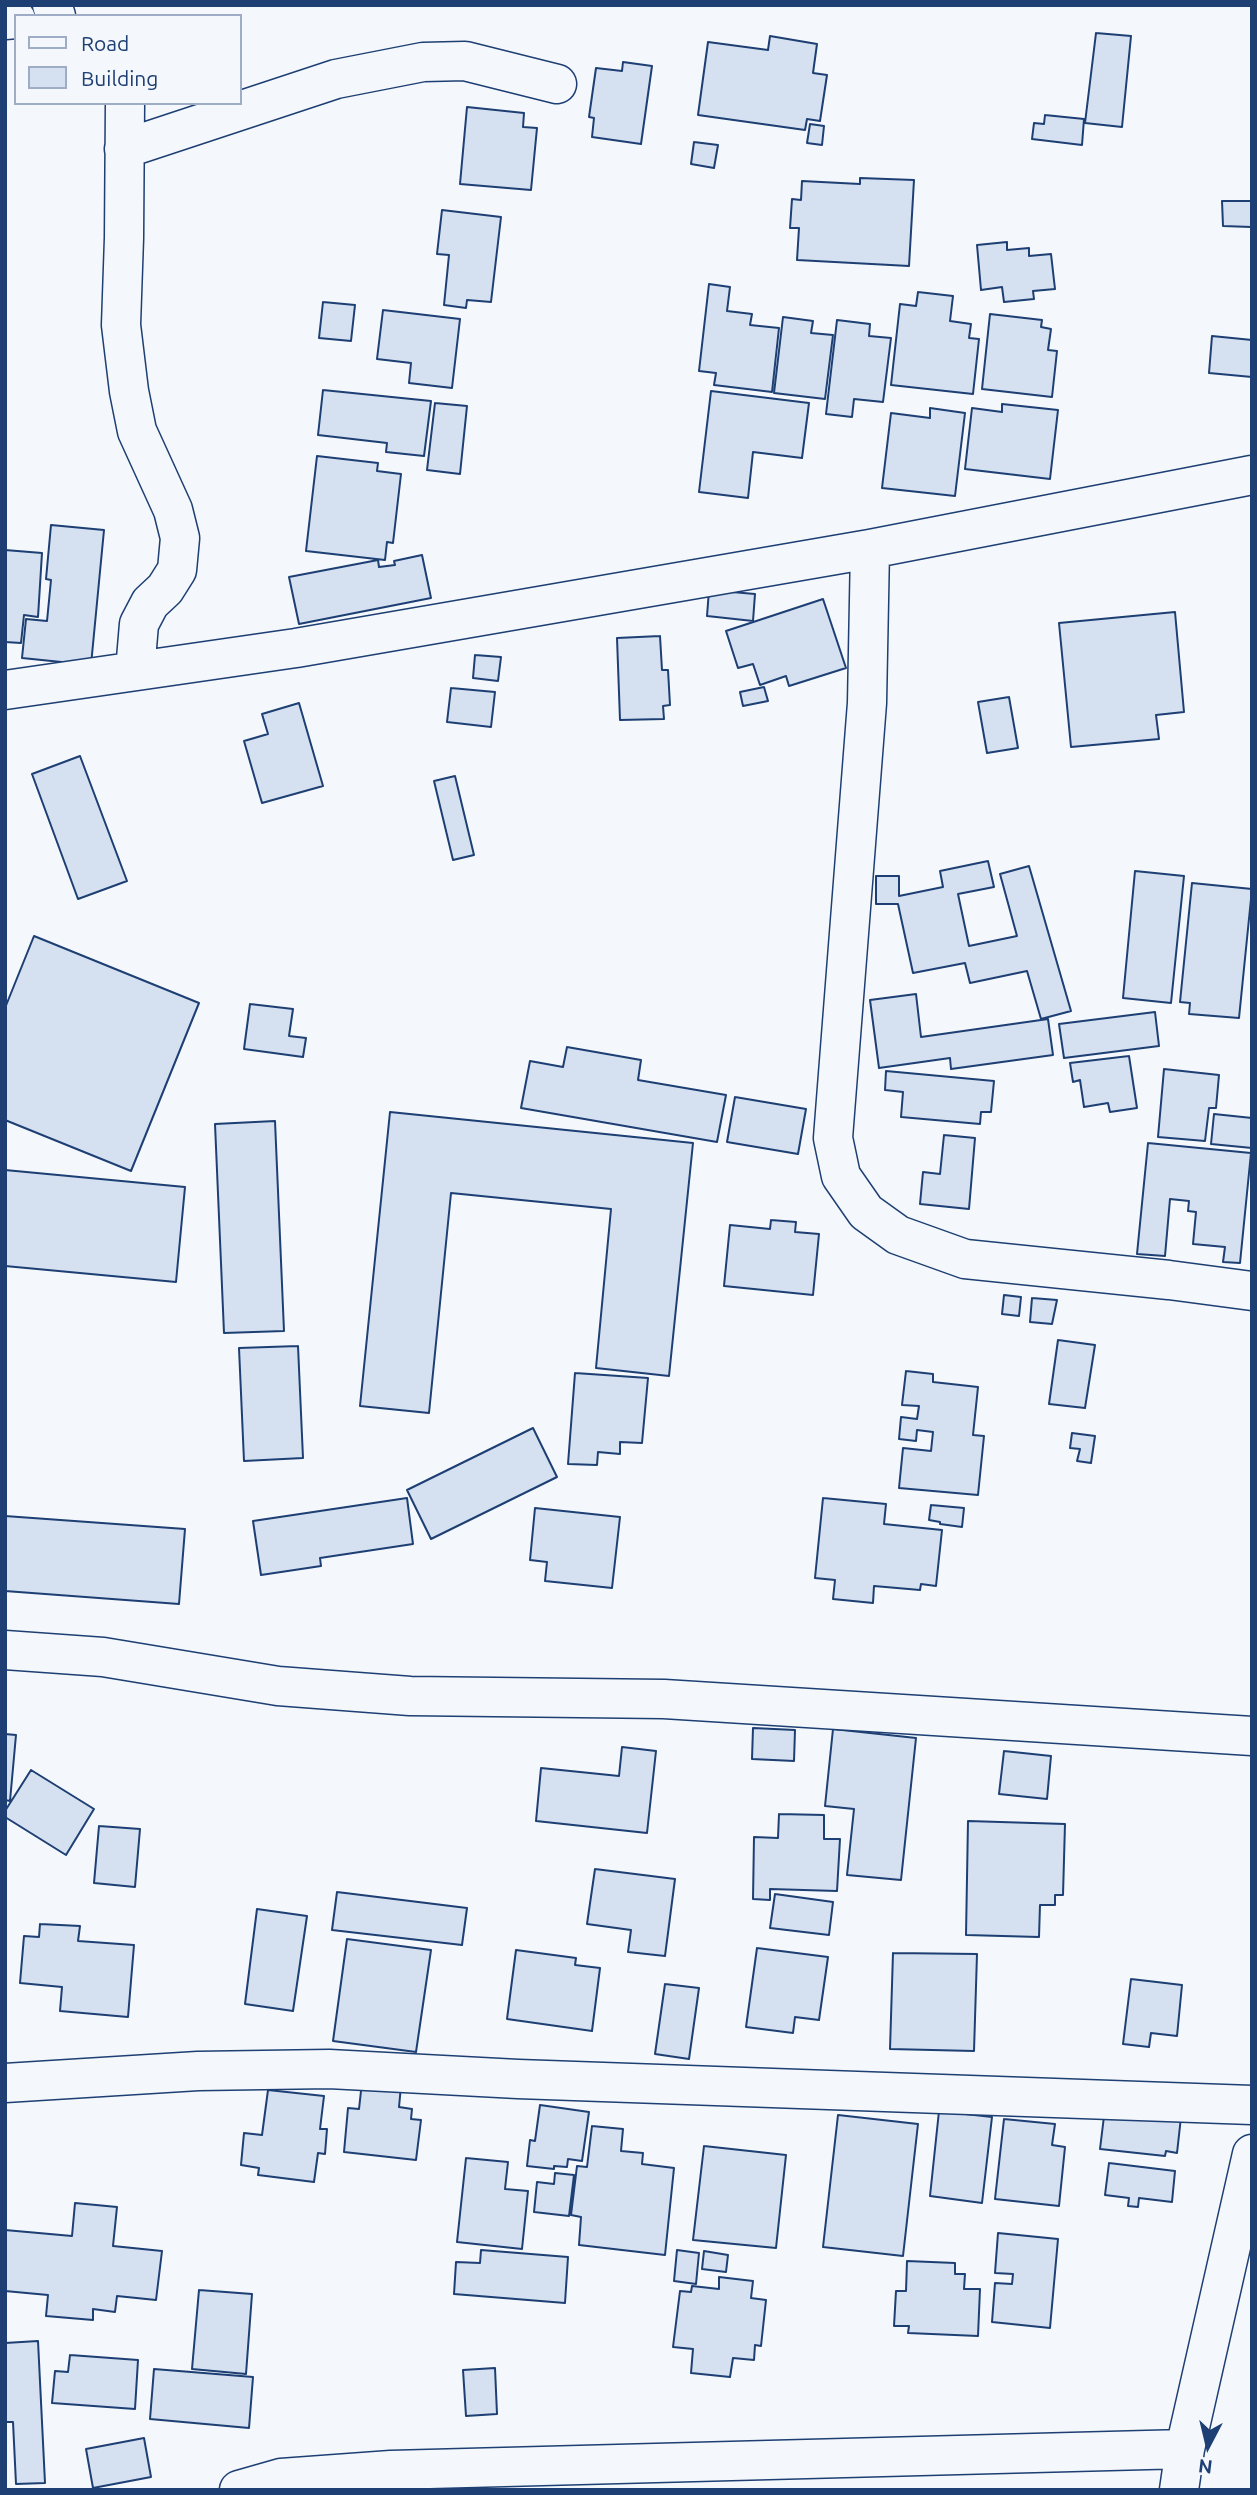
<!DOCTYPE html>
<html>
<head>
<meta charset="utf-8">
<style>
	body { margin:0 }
	#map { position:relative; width:1257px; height:2495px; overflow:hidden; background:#f4f7fb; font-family:Ubuntu,sans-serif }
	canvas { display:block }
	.frame { position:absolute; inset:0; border:7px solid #1d3f73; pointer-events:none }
	.legend { position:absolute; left:14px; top:14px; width:228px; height:91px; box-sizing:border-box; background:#f4f7fb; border:2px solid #9eadc5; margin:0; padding:9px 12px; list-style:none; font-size:21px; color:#1d3f73 }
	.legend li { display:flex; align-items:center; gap:14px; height:35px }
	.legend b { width:35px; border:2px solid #9eadc5 }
	.north { position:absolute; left:1173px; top:2411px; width:70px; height:70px; -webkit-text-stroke:5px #f4f7fb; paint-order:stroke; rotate:187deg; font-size:19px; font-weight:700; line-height:28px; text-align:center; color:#1d3f73 }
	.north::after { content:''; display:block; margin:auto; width:24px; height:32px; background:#1d3f73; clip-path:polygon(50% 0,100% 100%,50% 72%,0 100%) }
</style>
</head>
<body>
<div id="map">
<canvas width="1257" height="2495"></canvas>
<div class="frame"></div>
<ul class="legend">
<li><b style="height:9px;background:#f4f7fb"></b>Road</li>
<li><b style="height:19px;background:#d5e0f0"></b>Building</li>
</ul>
<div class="north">N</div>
</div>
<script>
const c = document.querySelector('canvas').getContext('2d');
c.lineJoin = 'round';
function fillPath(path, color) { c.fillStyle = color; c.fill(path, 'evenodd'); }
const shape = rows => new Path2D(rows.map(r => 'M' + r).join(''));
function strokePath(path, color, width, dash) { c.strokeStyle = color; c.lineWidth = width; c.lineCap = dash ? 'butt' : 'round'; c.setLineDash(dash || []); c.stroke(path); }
const building = shape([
	[1096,33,1131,36,1122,127,1085,123,1096,33],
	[770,36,817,44,813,73,827,75,820,121,807,119,805,130,698,115,708,42,768,50,770,36],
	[623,62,652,66,641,144,592,137,594,118,589,117,596,68,622,71,623,62],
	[467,107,524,113,523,127,537,128,531,190,460,184,467,107],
	[1045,115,1084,119,1082,145,1032,139,1034,123,1044,124,1045,115],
	[810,124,824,126,822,145,807,143,810,124],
	[694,142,718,145,714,168,691,164,694,142],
	[860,178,914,180,909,266,797,260,799,228,790,228,792,199,801,200,802,181,860,184,860,178],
	[1222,201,1251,201,1251,227,1223,226,1222,201],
	[442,210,501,217,491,302,467,300,466,308,444,305,449,255,437,254,442,210],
	[1007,242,1007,250,1029,248,1029,256,1051,254,1055,289,1033,291,1034,299,1004,302,1002,287,981,290,977,245,1007,242],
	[709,284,730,287,727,311,752,314,750,325,779,328,772,392,714,385,716,373,699,371,709,284],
	[918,292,953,296,950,321,971,324,969,338,979,339,973,394,891,385,900,304,916,306,918,292],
	[323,302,355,305,351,341,319,338,323,302],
	[383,310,460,319,452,388,409,383,411,363,377,359,383,310],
	[990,314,1042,320,1041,327,1051,329,1048,350,1057,351,1052,397,982,389,990,314],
	[783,317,813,321,811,333,833,335,825,399,774,393,783,317],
	[837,320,870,324,869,336,891,338,883,402,854,399,852,417,826,414,837,320],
	[1212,336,1252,340,1252,377,1209,373,1212,336],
	[323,390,431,401,424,456,386,452,387,443,318,435,323,390],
	[711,391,809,403,802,458,753,452,748,498,699,492,711,391],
	[435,403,467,406,460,474,427,470,435,403],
	[1002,404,1058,410,1050,479,965,469,972,408,1002,412,1002,404],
	[930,408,965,413,955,496,882,488,891,413,930,418,930,408],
	[317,456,378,463,377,471,401,474,393,543,387,542,385,560,306,551,317,456],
	[51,525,104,530,91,665,22,658,26,619,47,621,51,580,46,579,51,525],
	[5,550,42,553,38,617,24,615,21,643,5,642,5,550],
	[422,555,431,598,299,624,289,577,378,560,379,567,395,565,394,561,422,555],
	[709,590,755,594,753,621,707,616,709,590],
	[823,599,846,668,789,686,786,676,760,685,753,664,738,668,726,631,823,599],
	[1175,612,1184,712,1156,715,1159,739,1071,747,1059,623,1175,612],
	[660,636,662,670,668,670,670,705,663,706,664,719,620,720,617,638,660,636],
	[475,655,501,657,498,681,473,678,475,655],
	[764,687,768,701,743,706,740,692,764,687],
	[451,688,495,692,491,727,447,722,451,688],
	[1009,697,1018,748,987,753,978,702,1009,697],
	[299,703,323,786,262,803,244,741,268,734,262,714,299,703],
	[80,756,127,881,78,899,32,774,80,756],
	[455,776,474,855,453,860,434,781,455,776],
	[988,861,994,887,958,894,969,946,1017,936,1000,874,1029,866,1071,1011,1041,1019,1027,971,970,983,965,963,913,973,898,904,876,904,876,876,899,876,899,896,943,887,940,871,988,861],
	[1135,871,1184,876,1171,1003,1123,998,1135,871],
	[1192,883,1252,889,1239,1018,1189,1014,1190,1003,1180,1002,1192,883],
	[34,936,199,1003,131,1171,5,1120,5,1008,34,936],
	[916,994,921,1037,1048,1019,1053,1055,951,1069,950,1058,879,1068,870,1000,916,994],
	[250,1004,293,1009,289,1036,306,1038,303,1057,244,1049,250,1004],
	[1155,1012,1159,1046,1064,1058,1059,1024,1155,1012],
	[567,1047,641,1060,638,1080,726,1095,717,1142,521,1108,530,1061,563,1067,567,1047],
	[1129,1056,1137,1108,1110,1112,1108,1103,1084,1107,1080,1080,1073,1082,1070,1063,1129,1056],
	[1164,1069,1219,1075,1216,1108,1209,1108,1205,1141,1158,1137,1164,1069],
	[886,1071,994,1081,991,1112,981,1112,980,1124,901,1117,903,1092,885,1090,886,1071],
	[735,1097,806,1109,798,1154,727,1142,735,1097],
	[390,1112,693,1143,669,1376,596,1368,611,1209,451,1193,429,1413,360,1406,390,1112],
	[1214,1114,1252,1118,1252,1148,1211,1144,1214,1114],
	[275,1121,284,1331,224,1333,215,1124,275,1121],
	[944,1135,975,1138,969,1209,920,1204,923,1172,940,1174,944,1135],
	[1148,1143,1251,1153,1240,1263,1223,1262,1225,1247,1193,1244,1196,1212,1188,1211,1189,1201,1170,1199,1165,1256,1137,1254,1148,1143],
	[5,1170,185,1187,176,1282,5,1266,5,1170],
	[771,1220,796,1222,795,1232,819,1234,813,1295,724,1286,730,1225,770,1229,771,1220],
	[1004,1295,1021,1297,1019,1316,1002,1314,1004,1295],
	[1032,1298,1057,1300,1052,1324,1030,1322,1032,1298],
	[1058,1340,1095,1345,1085,1408,1049,1404,1058,1340],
	[298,1346,303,1458,244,1461,239,1348,298,1346],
	[906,1371,933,1374,933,1382,978,1387,973,1435,984,1436,978,1495,899,1488,903,1448,931,1451,933,1432,917,1430,916,1441,899,1439,901,1417,917,1419,919,1406,902,1405,906,1371],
	[575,1373,648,1378,642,1443,620,1442,620,1454,598,1452,597,1465,568,1464,575,1373],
	[533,1428,557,1477,431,1539,407,1490,533,1428],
	[1072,1433,1095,1436,1091,1463,1077,1461,1080,1449,1070,1448,1072,1433],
	[407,1498,413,1544,320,1558,321,1566,261,1575,253,1521,407,1498],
	[823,1498,886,1504,884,1524,942,1530,936,1586,921,1584,920,1590,874,1586,873,1603,833,1599,835,1580,815,1578,823,1498],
	[931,1505,964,1508,962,1527,940,1524,940,1522,929,1520,931,1505],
	[535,1508,620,1517,612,1588,545,1581,547,1562,530,1560,535,1508],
	[5,1516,185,1529,179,1604,5,1591,5,1516],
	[753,1728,795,1730,794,1761,752,1759,753,1728],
	[833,1729,916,1738,901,1880,847,1875,854,1809,825,1806,833,1729],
	[5,1734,16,1735,10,1801,5,1800,5,1734],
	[622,1747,656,1751,647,1833,536,1821,541,1768,619,1776,622,1747],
	[1004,1751,1051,1756,1047,1799,999,1794,1004,1751],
	[31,1770,94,1809,66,1855,5,1817,5,1811,31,1770],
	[779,1814,824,1815,824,1839,840,1839,837,1891,770,1889,770,1900,753,1899,754,1837,778,1838,779,1814],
	[968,1821,1065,1824,1063,1895,1055,1895,1055,1905,1040,1905,1039,1937,966,1935,968,1821],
	[99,1826,140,1829,135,1887,94,1883,99,1826],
	[595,1869,675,1879,665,1956,628,1952,631,1930,587,1924,595,1869],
	[337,1892,467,1908,462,1945,332,1930,337,1892],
	[775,1894,833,1902,829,1935,770,1928,775,1894],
	[257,1909,307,1916,293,2011,245,2004,257,1909],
	[40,1924,80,1926,78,1941,134,1945,128,2017,60,2011,62,1987,20,1983,24,1936,39,1937,40,1924],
	[347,1939,431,1950,416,2052,333,2041,347,1939],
	[757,1948,828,1957,819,2020,795,2017,793,2033,746,2027,757,1948],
	[516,1950,576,1958,575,1965,600,1968,592,2031,507,2019,516,1950],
	[893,1953,977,1954,974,2051,890,2049,893,1953],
	[1131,1979,1182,1985,1177,2036,1151,2033,1149,2047,1123,2044,1131,1979],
	[665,1984,699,1988,689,2059,655,2054,665,1984],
	[362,2082,401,2086,399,2107,412,2109,411,2119,421,2120,416,2160,344,2152,348,2108,359,2109,362,2082],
	[268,2090,324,2096,320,2129,327,2129,325,2154,318,2153,314,2182,258,2175,259,2168,241,2165,244,2133,262,2135,268,2090],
	[540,2105,589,2112,582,2161,568,2159,567,2167,554,2166,554,2169,527,2166,530,2140,535,2141,540,2105],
	[1105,2108,1181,2117,1177,2153,1166,2151,1165,2156,1100,2149,1105,2108],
	[939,2111,992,2117,982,2203,930,2196,939,2111],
	[838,2115,918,2124,903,2256,823,2247,838,2115],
	[1004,2119,1055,2124,1052,2145,1065,2147,1059,2206,995,2199,1004,2119],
	[592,2126,623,2129,621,2151,643,2153,642,2164,674,2168,665,2255,579,2245,581,2217,571,2215,577,2166,587,2167,592,2126],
	[704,2146,786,2155,776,2248,693,2240,704,2146],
	[466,2158,508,2162,505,2189,528,2191,522,2249,457,2242,466,2158],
	[1109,2163,1175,2171,1172,2202,1139,2198,1138,2207,1128,2206,1129,2198,1105,2195,1109,2163],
	[555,2173,574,2175,569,2216,534,2212,537,2182,554,2184,555,2173],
	[75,2203,117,2207,113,2246,162,2251,156,2300,117,2296,115,2312,93,2309,93,2320,46,2316,48,2295,5,2291,5,2230,72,2236,75,2203],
	[998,2233,1058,2239,1050,2328,992,2322,995,2283,1012,2284,1013,2274,995,2273,998,2233],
	[481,2250,568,2257,565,2303,454,2294,456,2262,480,2263,481,2250],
	[677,2250,699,2253,696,2284,674,2281,677,2250],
	[704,2251,728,2255,726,2272,702,2269,704,2251],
	[907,2261,955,2263,955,2274,965,2274,964,2289,980,2289,978,2336,908,2333,909,2326,894,2326,896,2291,906,2291,907,2261],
	[719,2277,753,2281,751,2298,766,2300,761,2346,755,2345,754,2360,733,2358,730,2377,691,2373,693,2349,673,2347,680,2291,691,2292,692,2286,719,2289,719,2277],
	[199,2290,252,2294,246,2374,192,2369,199,2290],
	[38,2341,45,2483,16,2484,13,2422,5,2422,5,2343,38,2341],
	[70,2355,138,2360,135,2409,52,2403,55,2371,68,2372,70,2355],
	[495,2368,497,2414,466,2416,463,2370,495,2368],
	[154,2369,253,2377,249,2428,150,2419,154,2369],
	[144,2438,151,2477,93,2488,86,2449,144,2438]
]);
const minor = shape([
	[52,5,56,16],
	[5,20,16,19],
	[125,103,124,238,121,325,129,391,137,431,173,510,180,538,177,570,165,589,150,603,139,624,135,671],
	[124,149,336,79,423,62,465,61,557,84],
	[870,549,867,703,833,1138,841,1176,866,1212,898,1235,965,1259,1169,1280,1252,1291],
	[5,690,296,648,870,549,1252,475],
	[5,1650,103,1657,278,1686,410,1696,664,1699,1252,1736],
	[5,2083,198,2071,329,2069,518,2079,1252,2105],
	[239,2490,281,2478,391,2470,1185,2449],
	[1179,2490,1185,2449,1252,2154]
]);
fillPath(building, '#d5e0f0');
strokePath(building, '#1d3f73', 2);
strokePath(minor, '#1d3f73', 41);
strokePath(minor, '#f4f7fb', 38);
</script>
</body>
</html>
